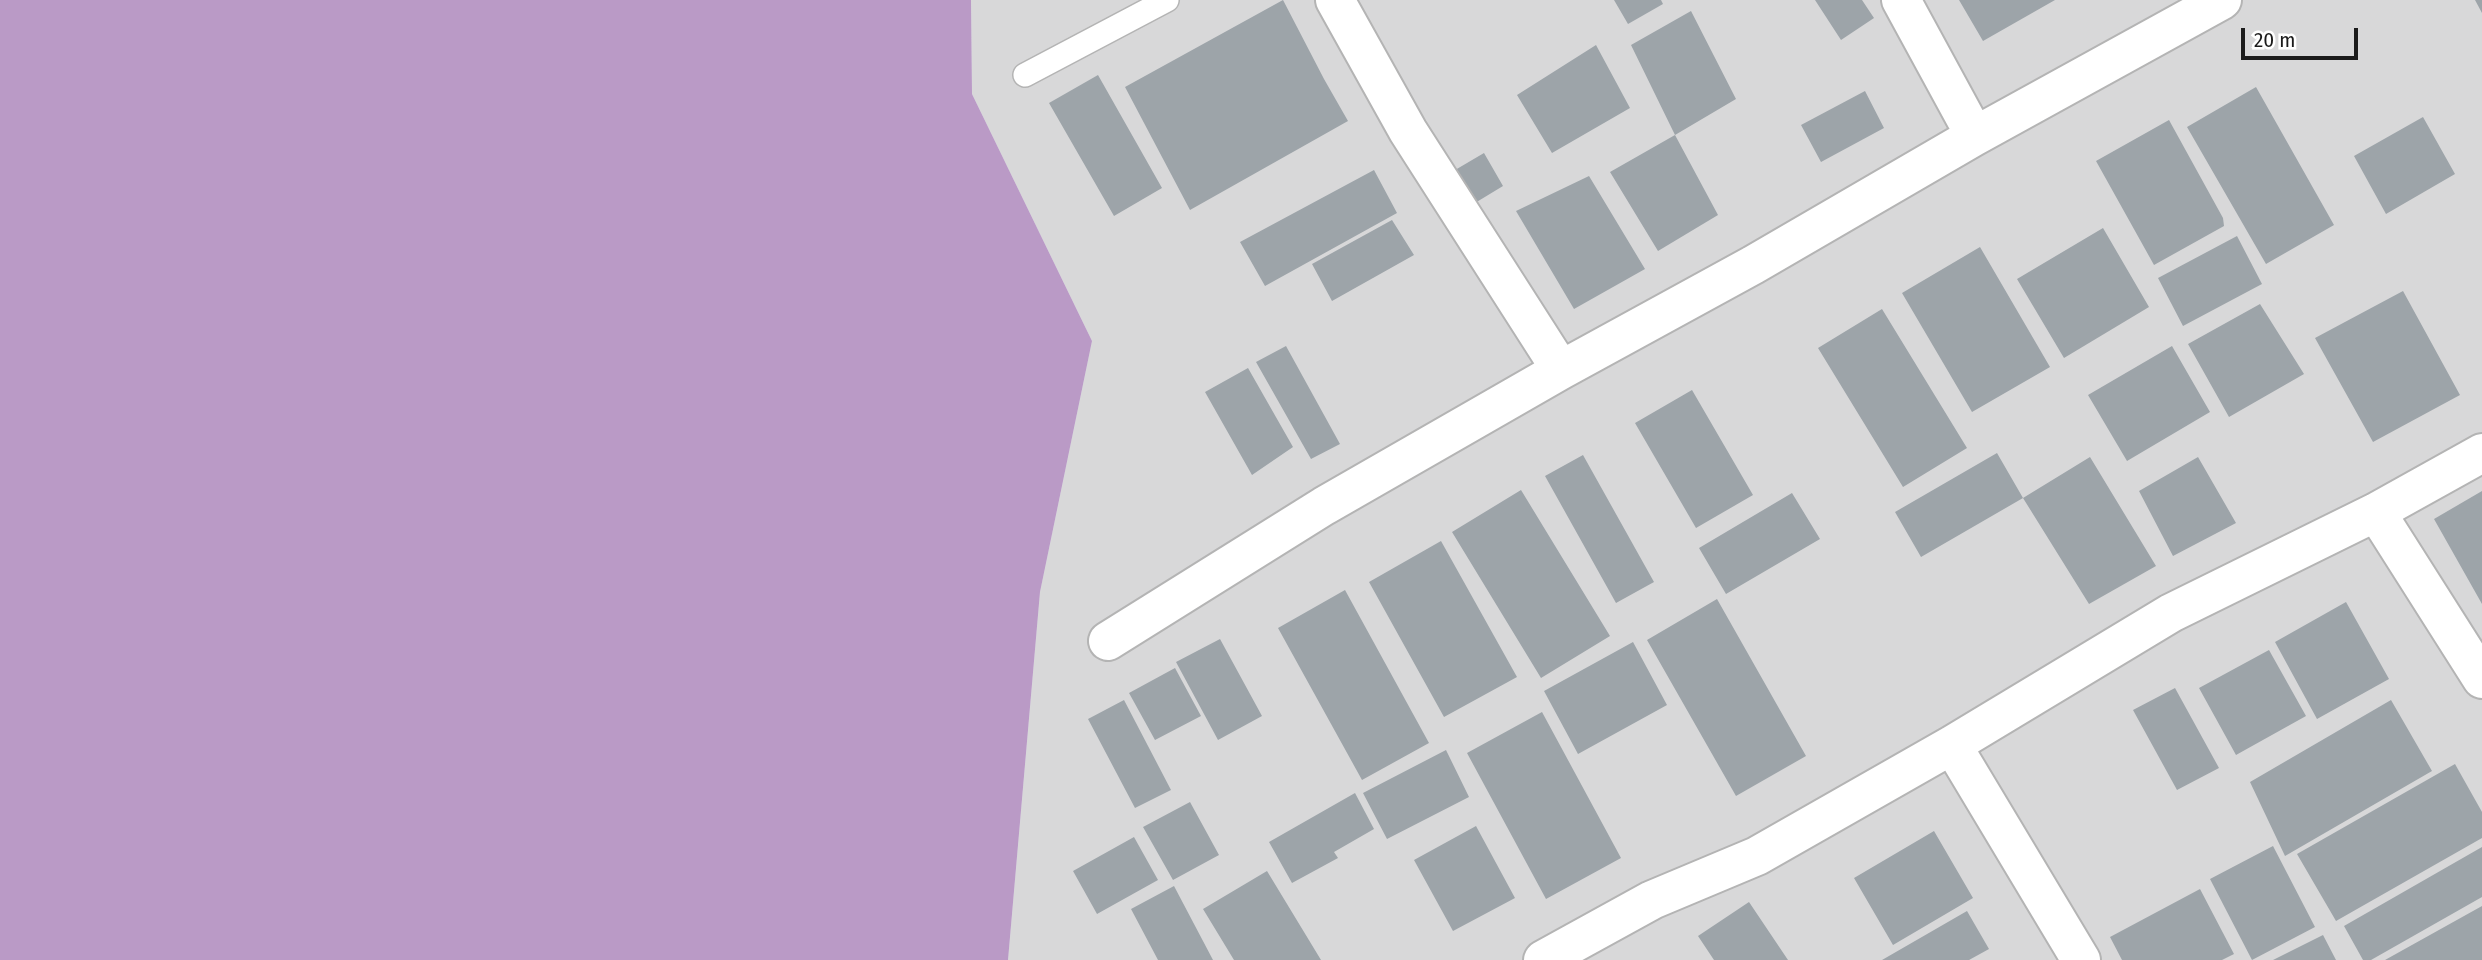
<!DOCTYPE html>
<html>
<head>
<meta charset="utf-8">
<style>
	body { margin:0 }
	#map { position:relative; width:2482px; height:960px; overflow:hidden; background:#e1e4eb; font-family:"Fira Sans Condensed",sans-serif }
	canvas { display:block }
	.scale { position:absolute; left:2241px; top:28px; width:117px; height:32px; box-sizing:border-box; border:4px solid #1b1b1b; border-top:0; padding-left:9px; font-size:21px; line-height:24px; white-space:nowrap; color:#1b1b1b; -webkit-text-stroke:5px #fff; paint-order:stroke }
</style>
</head>
<body>
<div id="map">
<canvas width="2482" height="960"></canvas>
<div class="scale">20 m</div>
</div>
<script>
const c = document.querySelector('canvas').getContext('2d');
c.lineJoin = 'round';
function fillPath(path, color) { c.fillStyle = color; c.fill(path, 'evenodd'); }
const shape = rows => new Path2D(rows.map(r => 'M' + r).join(''));
function strokePath(path, color, width, dash) { c.strokeStyle = color; c.lineWidth = width; c.lineCap = dash ? 'butt' : 'round'; c.setLineDash(dash || []); c.stroke(path); }
const residential = shape([
	[971,0,2482,0,2482,960,1008,960,1040,592,1092,341,972,94]
]);
const forest = shape([
	[0,0,971,0,972,94,1092,341,1040,592,1008,960,0,960]
]);
const building = shape([
	[1283,0,1324,79,1348,121,1190,210,1125,87],
	[1614,0,1661,0,1663,4,1628,24],
	[1815,0,1862,0,1874,18,1841,40],
	[1959,0,2055,0,1983,41],
	[2475,0,2482,0,2482,13],
	[1691,11,1736,99,1675,135,1631,45],
	[1596,45,1630,108,1552,153,1517,95],
	[1098,75,1162,188,1114,216,1049,103],
	[2256,87,2334,225,2266,264,2187,127],
	[1865,91,1884,128,1821,162,1801,125],
	[2423,117,2455,174,2386,214,2354,156],
	[2169,120,2223,218,2224,226,2154,265,2096,161],
	[1675,135,1718,215,1658,251,1610,172],
	[1484,153,1503,186,1470,206,1450,173],
	[1374,170,1397,213,1265,286,1240,242],
	[1589,176,1645,269,1574,309,1516,211],
	[1392,220,1414,255,1332,301,1312,264],
	[2103,228,2149,307,2064,358,2017,279],
	[2237,236,2262,284,2183,326,2158,278],
	[1980,247,2050,367,1972,412,1902,293],
	[2403,291,2460,395,2373,442,2315,338],
	[2260,304,2304,374,2229,417,2188,344],
	[1882,309,1967,448,1903,487,1818,348],
	[1286,346,1340,444,1311,459,1256,362],
	[2172,346,2210,412,2127,461,2088,395],
	[1248,368,1293,447,1252,475,1205,392],
	[1692,390,1753,495,1696,528,1635,423],
	[1997,453,2023,498,1921,557,1895,512],
	[1583,455,1654,582,1616,603,1545,476],
	[2090,457,2156,566,2089,604,2023,498],
	[2198,457,2236,523,2173,556,2139,491],
	[1521,490,1610,636,1541,678,1452,532],
	[2482,491,2482,604,2434,519],
	[1792,493,1820,539,1726,594,1699,548],
	[1441,541,1517,677,1444,717,1369,582],
	[1345,590,1429,743,1362,780,1278,628],
	[1717,599,1806,756,1736,796,1647,640],
	[2346,602,2389,679,2317,719,2275,642],
	[1220,639,1262,716,1218,740,1176,662],
	[1633,642,1667,705,1578,754,1544,691],
	[2269,650,2306,716,2236,755,2199,688],
	[1175,668,1201,716,1155,740,1129,693],
	[2175,688,2219,768,2177,790,2133,710],
	[1124,700,1171,790,1135,808,1088,719],
	[2391,700,2432,771,2285,856,2250,782],
	[1542,712,1621,858,1546,899,1467,753],
	[1446,750,1469,797,1387,839,1363,793],
	[2455,764,2482,812,2482,838,2336,921,2297,854],
	[1355,793,1374,829,1334,852,1338,858,1292,883,1269,842],
	[1190,802,1219,855,1173,880,1143,827],
	[1476,826,1515,898,1453,931,1414,860],
	[1934,831,1973,898,1893,945,1854,878],
	[1134,837,1158,880,1097,914,1073,871],
	[2273,846,2315,927,2252,960,2210,879],
	[2482,847,2482,897,2371,960,2363,960,2344,926],
	[1267,871,1321,960,1234,960,1203,909],
	[1174,886,1213,960,1158,960,1131,909],
	[2200,889,2234,954,2222,960,2122,960,2110,937],
	[1749,902,1788,960,1714,960,1698,936],
	[2482,906,2482,960,2385,960],
	[1967,911,1989,949,1969,960,1882,960],
	[2323,935,2336,960,2273,960]
]);
const service = shape([
	[1025,75,1167,0]
]);
const minor = shape([
	[1335,0,1408,131,1561,370],
	[1901,0,1975,136],
	[2376,512,2482,679],
	[1108,641,1324,506,1561,370,1753,265,1975,136,2222,0],
	[1952,745,2081,960],
	[1543,960,1652,900,1757,856,1952,745,2171,613,2376,512,2482,453]
]);
fillPath(residential, '#d8d8d9');
fillPath(forest, '#ba9ac6');
fillPath(building, '#9da4a9');
strokePath(service, '#b4b4b4', 26);
strokePath(minor, '#b4b4b4', 42);
strokePath(service, '#fff', 23);
strokePath(minor, '#fff', 38);
</script>
</body>
</html>
